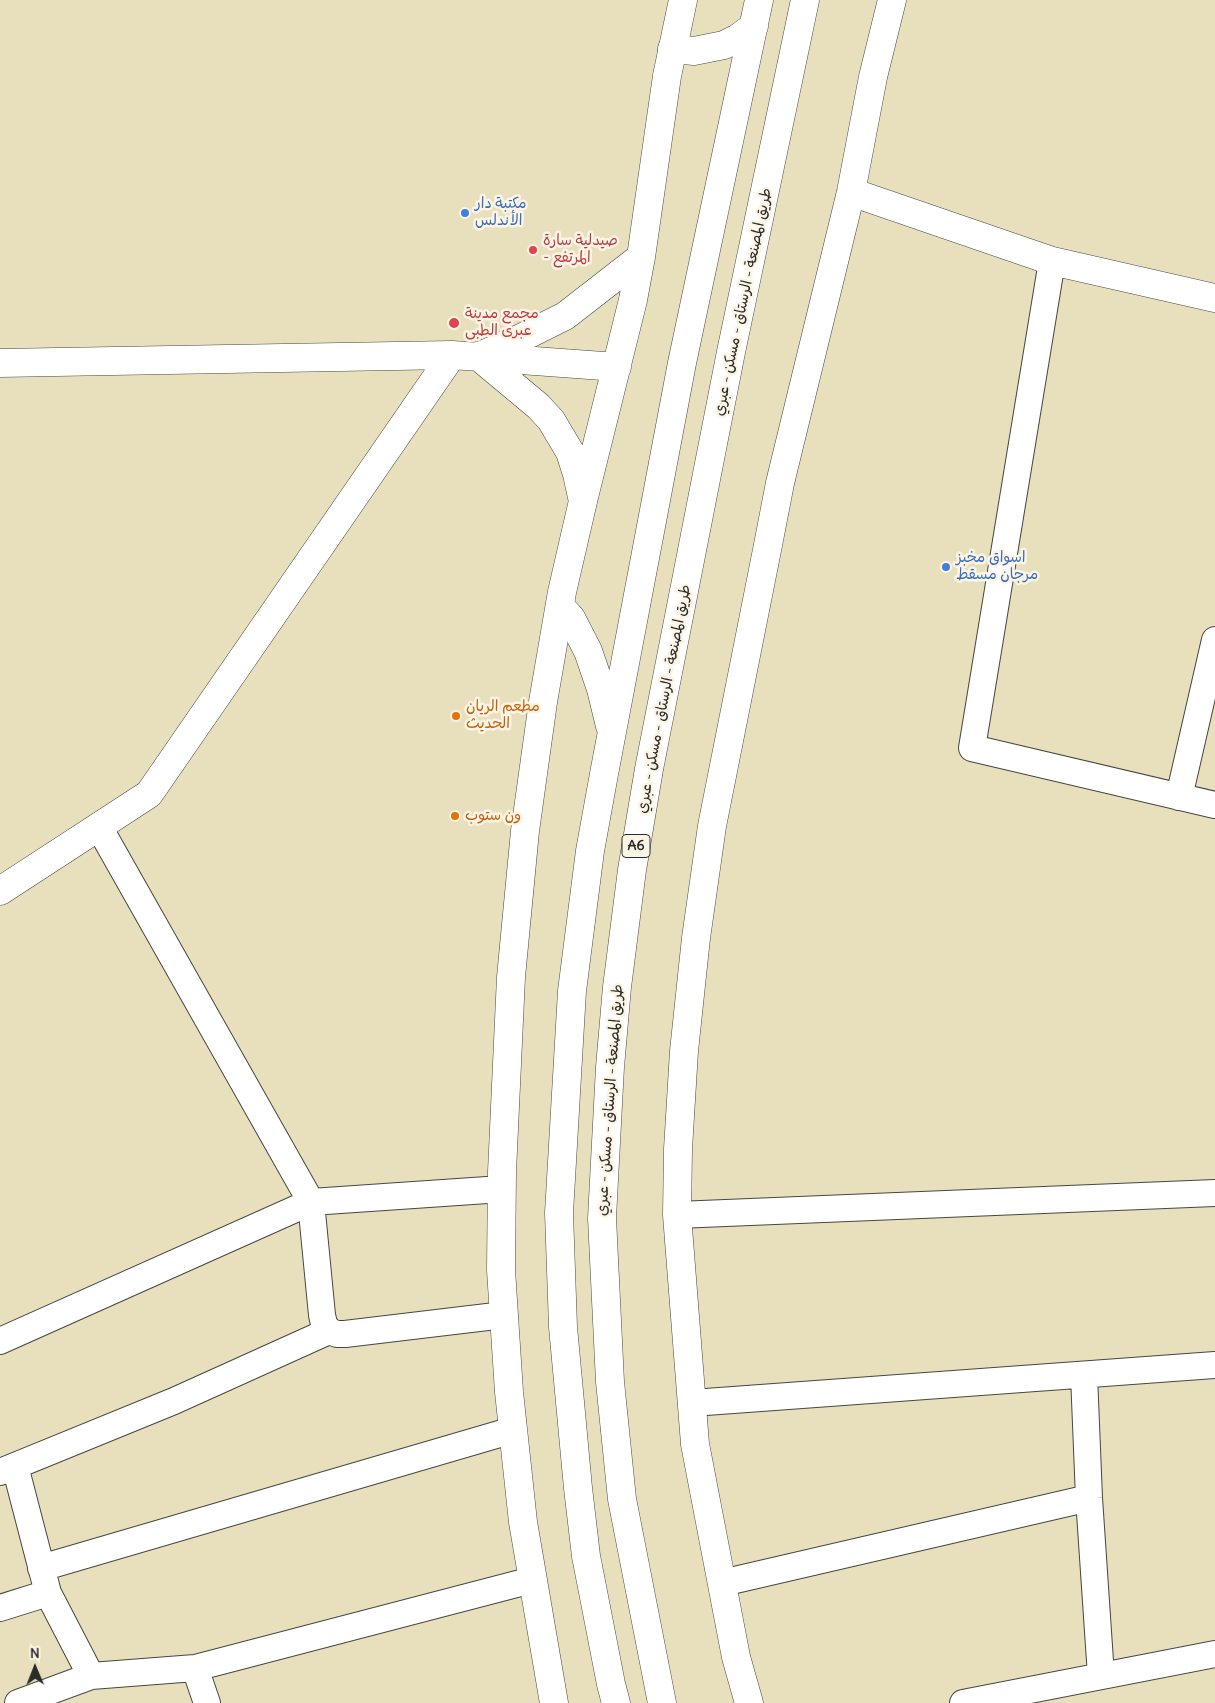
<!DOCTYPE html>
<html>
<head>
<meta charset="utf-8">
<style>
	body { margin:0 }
	#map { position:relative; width:1215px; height:1703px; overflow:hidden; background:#e8e0bc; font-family:Delius,sans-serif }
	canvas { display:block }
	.north { position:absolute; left:10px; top:1643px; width:50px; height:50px; -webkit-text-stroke:4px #fcf5e5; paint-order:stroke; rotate:359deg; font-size:14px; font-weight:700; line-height:20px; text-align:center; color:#2b2b2b }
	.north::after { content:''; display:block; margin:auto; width:18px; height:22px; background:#2b2b2b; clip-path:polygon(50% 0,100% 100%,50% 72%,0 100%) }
</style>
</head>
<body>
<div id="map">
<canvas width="1215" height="1703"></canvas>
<div class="north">N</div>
</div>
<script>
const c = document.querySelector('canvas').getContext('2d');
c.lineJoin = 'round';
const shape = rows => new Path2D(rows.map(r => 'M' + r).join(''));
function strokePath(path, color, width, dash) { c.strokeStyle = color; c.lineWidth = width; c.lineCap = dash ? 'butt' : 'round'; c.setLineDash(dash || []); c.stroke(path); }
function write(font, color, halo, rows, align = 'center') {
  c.font = font + ' Delius,"Playpen Sans Arabic",sans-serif'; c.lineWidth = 5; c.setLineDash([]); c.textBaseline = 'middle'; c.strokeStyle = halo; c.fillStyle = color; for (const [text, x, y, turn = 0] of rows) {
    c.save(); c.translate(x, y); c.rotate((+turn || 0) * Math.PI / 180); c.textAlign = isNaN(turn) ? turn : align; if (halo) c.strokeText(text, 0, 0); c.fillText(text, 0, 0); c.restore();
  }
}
const street = shape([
	[1052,261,972,748,1215,805],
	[1179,797,1215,640],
	[99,827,311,1202,322,1315,324,1324,329,1331,337,1334,345,1334,504,1315],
	[677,1215,1215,1193],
	[0,1341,311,1202,502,1189],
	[1084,1375,1089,1498,1101,1676],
	[692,1403,1215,1365],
	[15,1466,48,1593,91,1676,195,1668,532,1580],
	[0,1472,174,1401,329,1331],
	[41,1568,513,1430],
	[722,1583,1089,1498],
	[0,1608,48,1593],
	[195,1668,207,1703],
	[18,1703,91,1676],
	[963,1703,1215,1654]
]);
const secondary = shape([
	[851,192,1052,261,1215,298],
	[484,354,521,338,565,316,641,257],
	[478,356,538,406,551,420,570,452,577,474,582,497],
	[0,363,452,355,617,367],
	[0,891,149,794,452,355],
	[554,1703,523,1522,509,1392,501,1270,502,1172,511,977,525,831,543,702,562,592,583,501,633,300,641,257,667,76,683,0],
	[749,1703,736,1657,695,1444,677,1215,678,1149,684,1051,696,938,712,826,768,545,780,483,851,192,873,77,892,0]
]);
const highway = shape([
	[672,49,694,51,724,45,738,38,754,26],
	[560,606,571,618,588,651,601,689,610,726],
	[616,1703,611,1684,586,1556,578,1488,563,1327,559,1213,572,991,590,851,604,774,682,363,759,0],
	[662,1703,622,1499,610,1382,602,1218,610,1067,617,987,632,870,649,769,731,352,805,0]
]);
const markers = [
	[465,213,5,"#3f7fe0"],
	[533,250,5,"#e0444e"],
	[454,323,6,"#e0444e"],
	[946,567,5,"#3f7fe0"],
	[456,716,5,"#e8710a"],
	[455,816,5,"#e8710a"]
];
const shields = [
	[636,846,28]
];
const shieldNames = [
	["A6",636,846]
];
const shopNames = [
	["مكتبة دار",475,204],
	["الأندلس",475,221],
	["اسواق مخبز",956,558],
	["مرجان مسقط",956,575]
];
const healthNames = [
	["صيدلية سارة",543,241],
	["- المرتفع",543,258],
	["مجمع مدينة",465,314],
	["عبرى الطبى",465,331]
];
const streetNames = [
	["طريق المصنعة - الرستاق - مسكن - عبري",743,302,-78],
	["طريق المصنعة - الرستاق - مسكن - عبري",664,699,-79],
	["طريق المصنعة - الرستاق - مسكن - عبري",610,1100,-86]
];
const foodNames = [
	["مطعم الريان",466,707],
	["الحديث",466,724],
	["ون ستوب",465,816]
];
strokePath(street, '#474641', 28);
strokePath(secondary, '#474641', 29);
strokePath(highway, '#474641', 29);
strokePath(street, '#fff', 26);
strokePath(secondary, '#fff', 28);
strokePath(highway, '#fff', 28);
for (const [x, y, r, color] of markers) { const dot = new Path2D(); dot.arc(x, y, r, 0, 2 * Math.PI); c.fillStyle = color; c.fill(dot); strokePath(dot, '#fcf5e5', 2); }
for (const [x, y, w] of shields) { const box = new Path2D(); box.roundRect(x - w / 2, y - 11.5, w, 23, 4); c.fillStyle = '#fcf5e5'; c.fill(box); strokePath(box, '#2b2b2b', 1); }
write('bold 14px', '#2b2b2b', null, shieldNames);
write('15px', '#366cbe', '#fcf5e5', shopNames, 'left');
write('15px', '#be3a42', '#fcf5e5', healthNames, 'left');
write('15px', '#2b2b2b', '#fcf5e5', streetNames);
write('15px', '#c56008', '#fcf5e5', foodNames, 'left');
</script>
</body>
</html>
